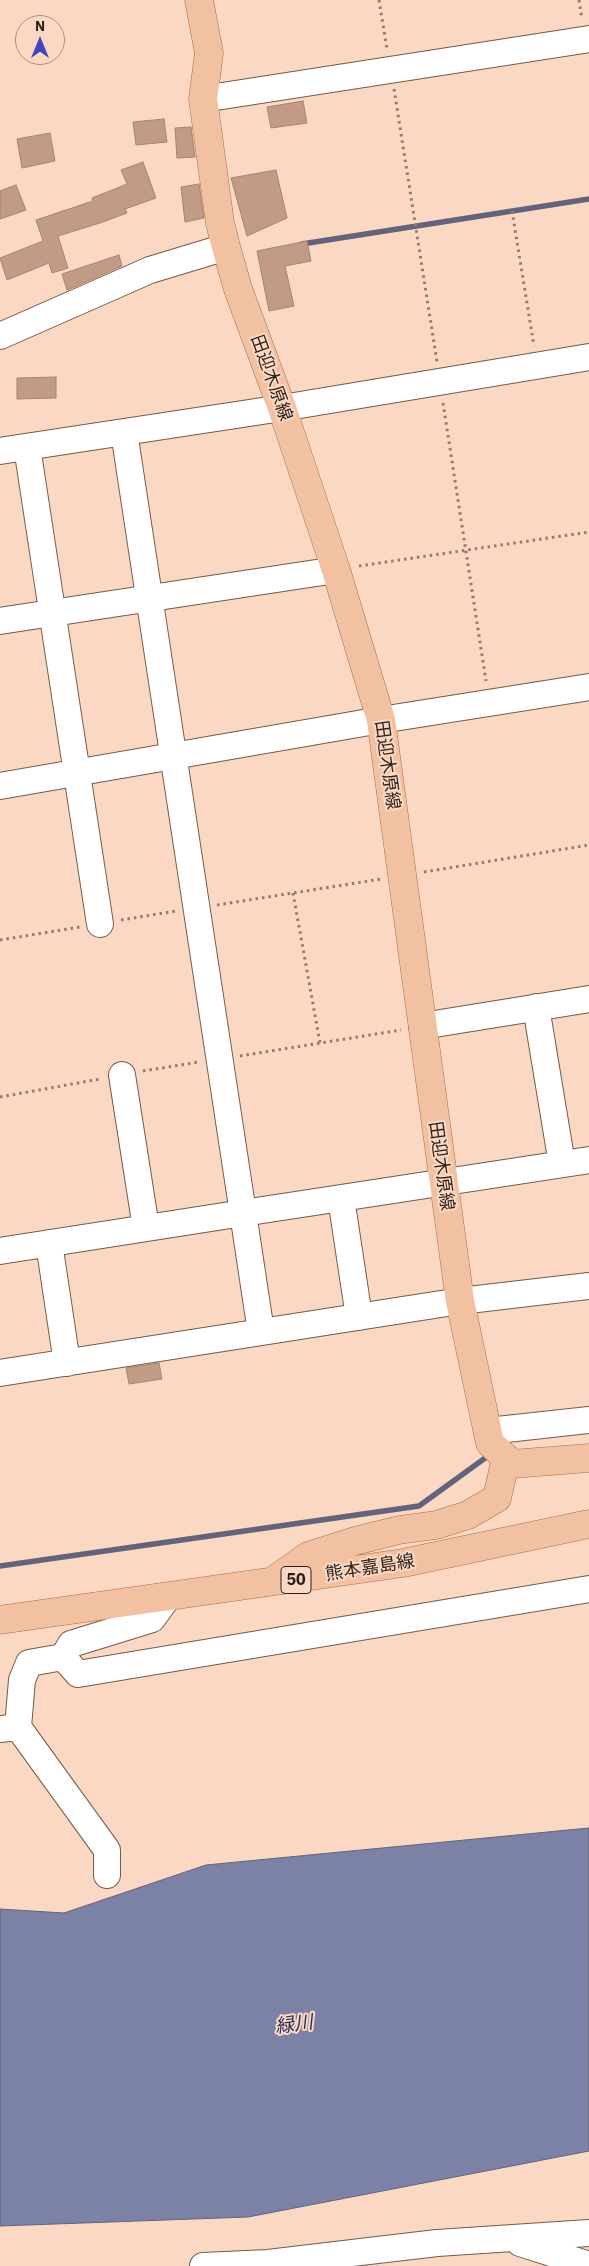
<!DOCTYPE html>
<html>
<head>
<meta charset="utf-8">
<style>
	body { margin:0 }
	#map { position:relative; width:589px; height:2266px; overflow:hidden; background:#fbd8c4; font-family:"IBM Plex Sans",sans-serif }
	canvas { display:block }
	.north { position:absolute; left:15px; top:15px; width:50px; height:50px; box-sizing:border-box; background:#fbd8c4; border:1px solid #a88e7f; border-radius:50%; rotate:0deg; font-size:14px; font-weight:700; line-height:20px; text-align:center; color:#2b1f18 }
	.north::after { content:''; display:block; margin:auto; width:18px; height:22px; background:#4246bb; clip-path:polygon(50% 0,100% 100%,50% 72%,0 100%) }
</style>
</head>
<body>
<div id="map">
<canvas width="589" height="2266"></canvas>
<div class="north">N</div>
</div>
<script>
const c = document.querySelector('canvas').getContext('2d');
c.lineJoin = 'round';
function fillPath(path, color) { c.fillStyle = color; c.fill(path, 'evenodd'); }
const shape = rows => new Path2D(rows.map(r => 'M' + r).join(''));
function strokePath(path, color, width, dash) { c.strokeStyle = color; c.lineWidth = width; c.lineCap = dash ? 'butt' : 'round'; c.setLineDash(dash || []); c.stroke(path); }
function write(font, color, halo, rows, align = 'center') {
  c.font = font + ' "IBM Plex Sans","Noto Sans JP",sans-serif'; c.lineWidth = 4; c.setLineDash([]); c.textBaseline = 'middle'; c.strokeStyle = halo; c.fillStyle = color; for (const [text, x, y, turn = 0] of rows) {
    c.save(); c.translate(x, y); c.rotate((+turn || 0) * Math.PI / 180); c.textAlign = isNaN(turn) ? turn : align; if (halo) c.strokeText(text, 0, 0); c.fillText(text, 0, 0); c.restore();
  }
}
const water = shape([
	[589,1828,589,2151,248,2217,0,2226,0,1909,64,1913,206,1865,589,1828]
]);
const stream = shape([
	[302,244,589,199],
	[0,1566,419,1506,492,1453]
]);
const building = shape([
	[303,101,307,123,271,128,267,107,303,101],
	[164,119,167,142,136,145,133,122,164,119],
	[191,127,195,157,177,158,175,128,191,127],
	[50,133,55,161,22,168,17,139,50,133],
	[143,162,156,198,125,209,127,213,100,223,58,236,68,268,52,273,49,263,7,280,0,258,43,241,36,220,93,201,92,198,127,184,121,170,143,162],
	[276,170,287,218,247,236,231,178,276,170],
	[199,184,204,218,185,222,181,187,199,184],
	[16,185,26,210,0,219,0,191,16,185],
	[307,241,311,261,285,266,294,306,269,311,257,251,307,241],
	[119,255,122,266,67,290,62,274,119,255],
	[56,377,56,398,17,399,17,378,56,377],
	[159,1363,162,1379,129,1384,126,1368,159,1363]
]);
const path = shape([
	[379,0,387,49],
	[579,0,582,19],
	[394,89,437,362],
	[512,211,534,346],
	[443,403,486,681],
	[359,566,589,532],
	[424,872,589,845],
	[293,893,320,1043],
	[217,905,381,879],
	[121,920,176,911],
	[0,940,80,927],
	[240,1056,401,1030],
	[143,1071,199,1062],
	[0,1097,100,1079]
]);
const minor = shape([
	[203,99,589,39],
	[0,336,150,270,226,247],
	[27,447,100,924],
	[0,451,282,408,589,357],
	[0,621,336,570],
	[0,786,381,720,589,687],
	[536,1007,562,1164],
	[422,1026,589,999],
	[122,1075,146,1228],
	[341,1198,359,1317],
	[49,1243,67,1363],
	[0,1251,243,1213,124,432],
	[261,1332,243,1213,589,1160],
	[0,1373,460,1301,589,1286],
	[488,1431,589,1420],
	[168,1597,152,1619,71,1644,63,1657,78,1674,589,1589],
	[18,1727,107,1850,107,1875],
	[0,1729,18,1727,22,1680,29,1663,63,1657],
	[520,2243,589,2265],
	[203,2266,268,2263,437,2243,589,2233]
]);
const major = shape([
	[199,0,209,53,203,99,220,223,226,247,238,289,282,408,336,570,381,720,460,1301,490,1443,512,1464,589,1458],
	[273,1581,308,1556,355,1541,399,1530,436,1525,468,1515,497,1498,506,1458],
	[0,1620,403,1563,589,1524]
]);
const shields = [
	[296,1580,30]
];
const shieldNames = [
	["50",296,1580]
];
const streetNames = [
	["田迎木原線",271,378,70],
	["田迎木原線",387,765,82],
	["田迎木原線",441,1166,82],
	["熊本嘉島線",370,1568,-9]
];
const waterNames = [
	["緑川",294,2025,-8]
];
fillPath(water, '#7b82a6');
strokePath(water, '#63647b', 1);
strokePath(stream, '#63647b', 5.5);
fillPath(building, '#c19b86');
strokePath(building, '#a48472', 1);
strokePath(minor, '#765948', 28);
strokePath(major, '#a76d49', 29);
strokePath(path, '#937b6e', 3, [2.5, 4]);
strokePath(minor, '#fff', 26);
strokePath(major, '#f2c1a2', 28);
for (const [x, y, w] of shields) { const box = new Path2D(); box.roundRect(x - w / 2, y - 13.5, w, 27, 4); c.fillStyle = '#fbd8c4'; c.fill(box); strokePath(box, '#2b1f18', 1); }
write('bold 16px', '#2b1f18', null, shieldNames);
write('18px', '#2b1f18', '#fbd8c4', streetNames);
write('italic 19px', '#252b5b', '#fbd8c4', waterNames);
</script>
</body>
</html>
